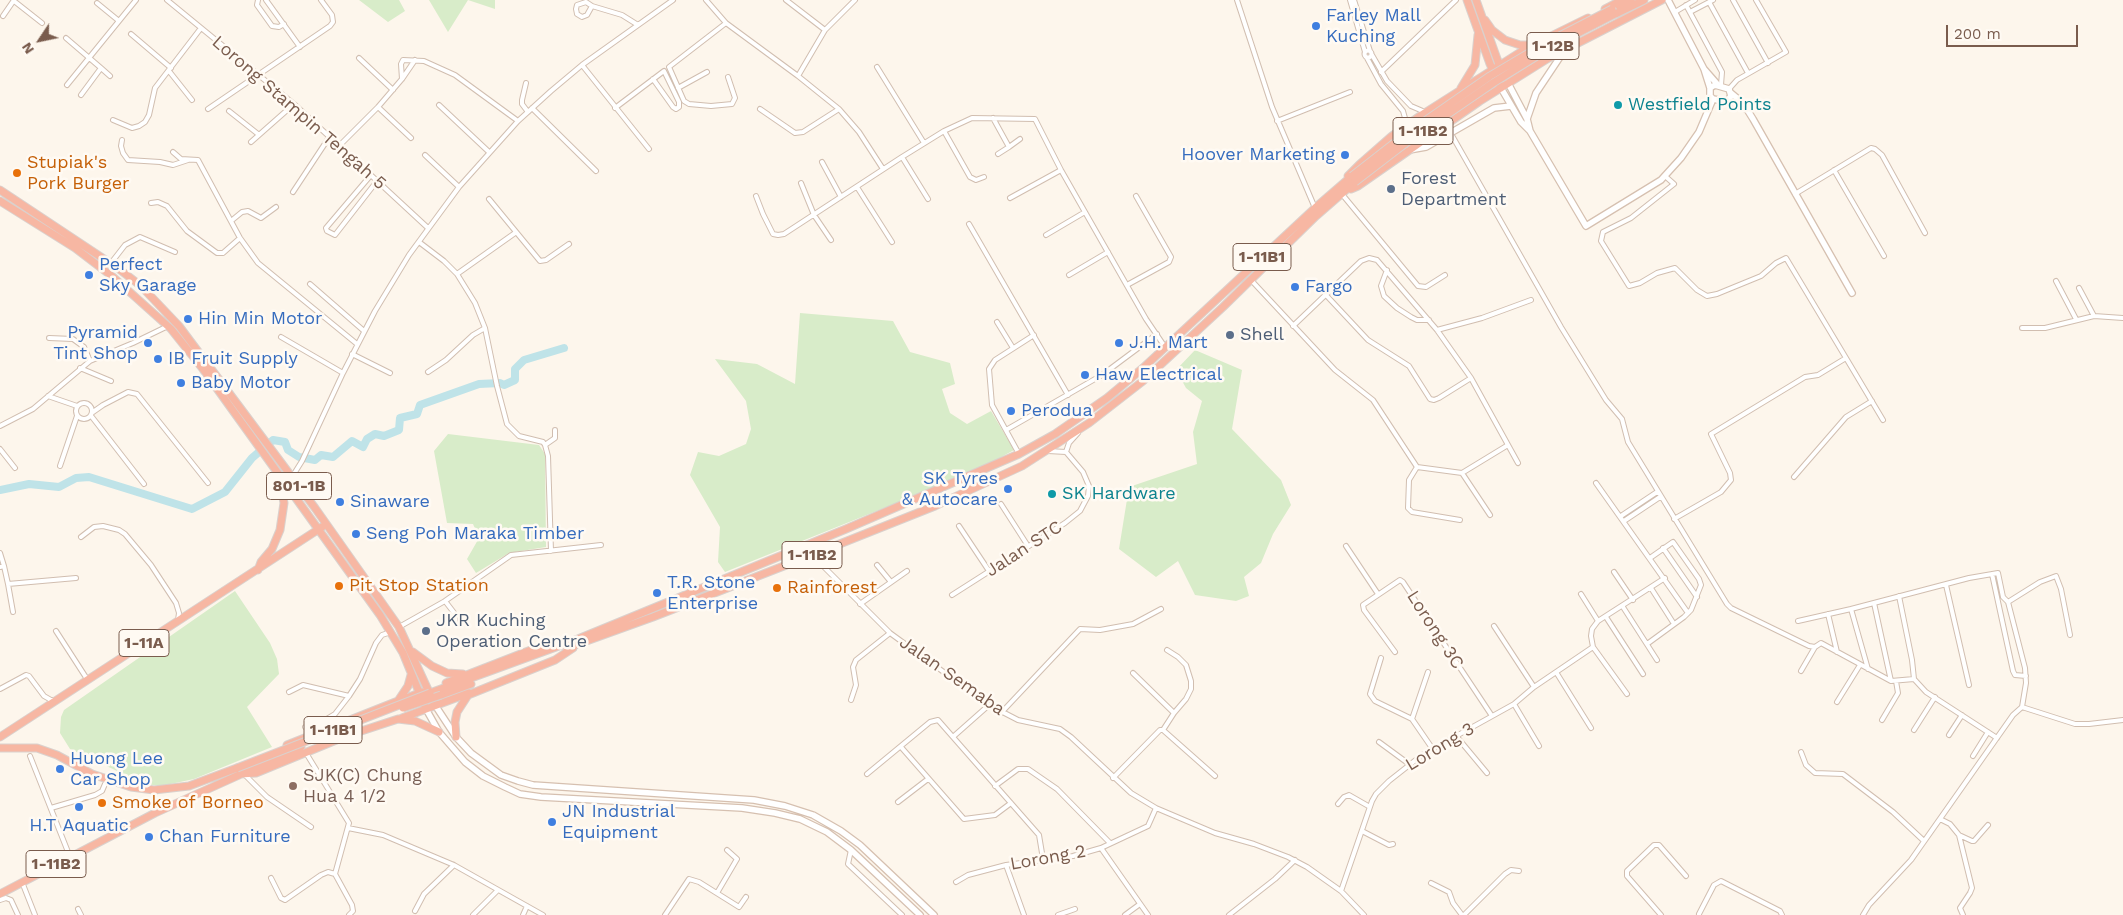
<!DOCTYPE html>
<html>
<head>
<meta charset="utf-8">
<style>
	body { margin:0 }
	#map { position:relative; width:2123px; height:915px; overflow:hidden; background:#fdf6ec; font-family:"Work Sans",sans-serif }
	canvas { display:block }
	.north { position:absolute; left:15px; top:15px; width:50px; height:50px; -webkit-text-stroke:4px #fffaf3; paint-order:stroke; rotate:236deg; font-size:14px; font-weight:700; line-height:20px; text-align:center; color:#7a5c4d }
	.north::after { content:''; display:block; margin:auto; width:18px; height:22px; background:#7a5c4d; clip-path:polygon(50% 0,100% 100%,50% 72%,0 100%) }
	.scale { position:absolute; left:1946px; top:25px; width:132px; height:22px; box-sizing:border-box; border:2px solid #7a5c4d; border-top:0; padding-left:6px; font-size:15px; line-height:18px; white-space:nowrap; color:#7a5c4d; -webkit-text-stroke:4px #fffaf3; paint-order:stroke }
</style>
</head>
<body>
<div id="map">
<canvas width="2123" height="915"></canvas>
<div class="north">N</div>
<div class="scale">200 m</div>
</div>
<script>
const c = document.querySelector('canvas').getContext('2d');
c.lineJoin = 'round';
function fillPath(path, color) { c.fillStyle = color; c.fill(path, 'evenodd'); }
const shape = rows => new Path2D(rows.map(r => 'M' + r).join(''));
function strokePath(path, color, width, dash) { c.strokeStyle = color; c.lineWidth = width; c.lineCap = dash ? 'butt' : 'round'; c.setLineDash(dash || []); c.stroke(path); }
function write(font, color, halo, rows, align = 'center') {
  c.font = font + ' "Work Sans",sans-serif'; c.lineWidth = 5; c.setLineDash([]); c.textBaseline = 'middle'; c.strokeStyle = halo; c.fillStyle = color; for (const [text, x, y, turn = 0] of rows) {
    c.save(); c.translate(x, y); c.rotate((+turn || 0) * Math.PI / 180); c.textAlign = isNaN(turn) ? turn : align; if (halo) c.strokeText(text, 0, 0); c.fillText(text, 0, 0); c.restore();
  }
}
const green = shape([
	[359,0,399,0,405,11,388,22],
	[429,0,495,0,495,9,468,0,448,32],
	[800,313,893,321,910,352,950,363,955,384,942,389,950,413,967,424,991,411,1014,450,976,471,725,572,718,562,720,527,690,475,698,452,719,456,746,444,751,429,746,401,715,359,757,364,795,384],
	[1195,350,1242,370,1232,429,1281,480,1291,505,1273,534,1261,563,1244,577,1249,596,1236,601,1195,595,1178,561,1156,577,1119,549,1129,487,1197,464,1193,432,1202,401,1186,388,1176,370],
	[448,434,539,445,545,454,546,547,509,553,476,573,467,559,479,538,473,524,447,523,434,451],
	[235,591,270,643,277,659,279,674,247,707,272,747,194,779,161,786,145,784,70,749,60,733,61,717,64,710]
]);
const river = shape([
	[0,490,29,484,59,487,76,478,89,477,192,509,225,492,252,458,273,440,285,442,288,450,299,457,315,460,321,455,333,457,352,441,363,447,367,439,375,434,384,436,399,430,400,418,417,414,420,405,479,384,500,383,504,385,515,380,515,369,524,360,564,348]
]);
const street = shape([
	[167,0,294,104,428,228],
	[258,0,257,5,272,26,279,27,284,24],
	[266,0,300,47],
	[706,0,726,23,798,76,839,109,859,132,883,169],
	[786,0,825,30],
	[1237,0,1272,107,1315,208],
	[1350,0,1365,52],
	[1354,0,1370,51],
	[1733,0,1768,63],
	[14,1,42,23],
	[1709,2,1748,73],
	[97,3,119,21],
	[1686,5,1722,72,1721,85],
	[592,6,587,15,582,17,577,14,576,9,577,5,586,2,592,6,622,15,638,25],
	[1675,12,1695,0],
	[1690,12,1713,0],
	[3,16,14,0],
	[726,23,669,67,684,101,689,104,711,106,732,104,735,98,728,77],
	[131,34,171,68],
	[66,38,101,68,81,95],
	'1364.5 54a3.5 3.5 0 1 1 7 0a3.5 3.5 0 1 1-7 0Z',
	[1372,55,1387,81,1411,106,1425,112],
	[359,58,393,90],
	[1367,58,1381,84,1403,111,1407,125],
	[582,65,649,149],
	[877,67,924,143],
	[101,68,110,76],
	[169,71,192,100],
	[1381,72,1456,0],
	[798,76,825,30,855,0],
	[402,79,401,64,403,60,424,61,455,75,518,121],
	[526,83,522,100,522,104,528,112],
	[67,85,136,0],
	[678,88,707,72],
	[1729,89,1737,80,1786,52,1756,0],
	[439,105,489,152],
	[378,107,411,138],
	[532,108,596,171],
	[615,108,664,71,679,102,679,107,676,109,673,107,653,79],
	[208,109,330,26,333,22,332,15,321,0],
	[760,109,795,133,803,132,839,109],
	[229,111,258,134],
	[993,118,1009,147,998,154],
	[113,120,132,128,139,126,145,122,149,115,155,88,201,28],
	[1277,121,1350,92],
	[944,131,970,177,976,180,984,177],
	[1450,132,1561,327,1606,400,1622,419,1628,442,1727,604,1731,608,1809,646,1815,647,1821,643,1891,681,1914,679,1926,692,1997,738],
	[122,140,121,146,123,153,128,160,160,162,173,165,188,160],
	[251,142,294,104],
	[340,145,378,107,402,79,415,60],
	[1009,147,1020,139],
	[173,152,181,159,198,160,240,238,258,263,357,344],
	[425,155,459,187],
	[902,157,928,199],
	[822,162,841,197],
	[1834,170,1884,256],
	[371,175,326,228,327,231,335,235,377,181],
	[1665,176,1674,184,1631,218,1603,232,1601,241,1629,286,1640,283,1657,273,1675,268,1697,290,1707,296,1717,294,1761,276,1776,263,1786,258,1846,358],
	[801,183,814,215,831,240],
	[857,187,892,242],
	[293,192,330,136],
	[1341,193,1418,286,1426,287,1445,275],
	[1795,194,1871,148,1875,149,1882,155,1925,233],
	[756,196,763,214,773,234,778,235,784,234,902,157,944,131,972,118,1035,119,1061,170,1146,319,1165,347],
	[1010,198,1061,170],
	[489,199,540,261,546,260,569,244],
	[151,203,158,202,167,206,187,231,217,253,223,253,240,238],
	[231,221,242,212,248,211,261,218,276,207],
	[969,224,1068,395],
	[1046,235,1085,212],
	[419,242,444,261,457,274,475,303,485,328,497,386,507,424,519,436,543,442,545,445,548,456,551,551],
	[111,263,125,245,140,237,175,252],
	[1387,270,1381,286,1384,296,1397,308,1411,317,1417,320,1429,320],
	[457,274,515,233],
	[1069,275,1108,252],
	[1251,280,1335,370,1373,400,1417,467,1462,473,1508,445],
	[2056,281,2076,319],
	[310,284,364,331],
	[1127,285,1169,262,1171,257,1136,196],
	[2079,288,2094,316],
	[1325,294,1368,340,1409,366,1430,399,1434,400,1439,398,1471,378],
	[997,322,1013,348],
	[1293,326,1361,261,1369,258,1377,260,1437,330,1471,378,1518,463],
	[2022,328,2045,328,2094,316,2123,318],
	[1437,330,1482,318,1531,300],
	[281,337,343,373],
	[49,338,73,339,84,347,90,361],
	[352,354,390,373],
	[80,368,111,381],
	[428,372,446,360,473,335,485,328],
	[48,396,77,406],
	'76 411a8 8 0 1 1 16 0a8 8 0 1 1-16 0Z',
	[93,412,103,405,128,392,137,394,208,483],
	[92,417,144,484],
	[0,426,33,409,90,361,133,343,168,326],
	[1006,430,1102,375,1157,334],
	[545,445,555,438,555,430],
	[0,449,15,468],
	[1048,451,1066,452],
	[1019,454,992,405,989,369,995,360,1034,335],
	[60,466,77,416],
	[1417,467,1409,480,1408,508,1412,512,1460,520],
	[1462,473,1490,515],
	[292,477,302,461,343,373,375,311,409,255,459,187,518,121,551,91,582,65,673,0],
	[1794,477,1846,417,1872,401],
	[1596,483,1688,613],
	[1001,504,1028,546],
	[1621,516,1657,492],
	[1674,519,1721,492,1731,480,1730,473,1711,434,1805,377,1818,375,1846,358,1883,420],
	[1624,521,1660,497],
	[959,526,989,571],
	[81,537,94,527,103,526,119,530,125,534,151,565,176,603,179,613,178,620],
	[1346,546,1378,594],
	[1663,548,1697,597],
	[0,553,4,566,0,567],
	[812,555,890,633,989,705,1018,720,1060,729,1071,737,1131,793,1156,808,1215,833,1254,844,1288,857,1307,867,1341,891,1364,915],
	[877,565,891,582],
	[4,566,8,584,76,578],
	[1614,572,1633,600],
	[1992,574,2013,671,2015,675,2026,676],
	[8,584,13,612],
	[1946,585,1969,685],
	[1651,588,1674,624],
	[1581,594,1598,621],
	[952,595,1065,523,1080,511,1088,496,1089,486,1083,472,1066,452,1069,443,1078,433],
	[1899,596,1912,660,1914,679],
	[445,601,455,614,455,623],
	[2008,602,2040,582,2056,576,2061,589,2070,635],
	[1874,603,1891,681],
	[860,604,907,571],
	[1623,607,1657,660],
	[1828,614,1837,652],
	[1606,617,1643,674],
	[1798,621,1851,609],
	[1494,626,1534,687],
	[399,627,445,601,511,555,601,545],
	[56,631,87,679],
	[1647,644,1684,617,1691,610,1701,585,1699,579,1673,542,1650,558],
	[1167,650,1178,657,1186,665,1191,681,1191,689,1186,699,1174,713],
	[1395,652,1364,610,1363,605,1400,580,1403,582,1492,716],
	[1381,658,1370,694,1375,701,1412,719,1432,748],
	[1801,671,1815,647],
	[1556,672,1591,728],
	[1133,673,1174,713,1163,730],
	[0,689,26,675,29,676,44,696,51,700,55,700],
	[289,692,303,685,349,696,360,679,376,643,382,635,391,632],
	[1627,694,1593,647,1591,636,1592,629,1598,621,1665,578],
	[851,700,856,685,853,667,856,660,890,633],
	[1837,702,1860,665],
	[1514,704,1539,746],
	[2022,707,2075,724,2089,724,2123,720],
	[1001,713,1080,629,1100,630,1133,624,1161,609],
	[1412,719,1428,672],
	[1882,720,1898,693,1896,681],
	[305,727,325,720,335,714,349,696],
	[1914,730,1935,697],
	[1949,735,1962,715],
	[954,736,989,705],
	[1457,737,1487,773],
	[1379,742,1409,764],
	[901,747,964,819,995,815,1011,803],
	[1801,752,1806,765,1815,773,1843,774,1893,812,1924,841],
	[306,753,349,823,335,874,352,905,353,911,349,915],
	[30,756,70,857],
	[1973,756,1988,732],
	[867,774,930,722,938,720,1039,835,1043,859],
	[245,775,267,797,311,827],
	[1113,778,1160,730,1163,730,1215,776],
	[995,786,1018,769,1028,769,1057,789,1110,843],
	[898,802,928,779],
	[1338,804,1344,797,1349,795,1370,807],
	[51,808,95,795,102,791,105,784],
	[1940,819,1950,824,1959,835,1972,841,1974,841,1988,825],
	[348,828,383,835,454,865,543,915],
	[1362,831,1389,845,1393,844],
	[1959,835,1972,888,1970,893,1960,908,1963,915],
	[1101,848,1148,915],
	[851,850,848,864,902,915],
	[1006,865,1024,915],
	[271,878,281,898,285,900,321,875,328,872,335,874],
	[22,882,35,915],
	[956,882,968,875,1006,865,1073,856,1101,848,1148,826,1156,808],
	[1431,883,1449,892,1453,903,1462,915],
	[1341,891,1372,801,1376,794,1389,781,1422,755,1514,704,1534,687,1593,647],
	[717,893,737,859,727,850],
	[0,900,6,898,11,900,18,915],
	[78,909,81,915],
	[415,911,424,894,454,865],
	[1699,914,1714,885,1721,881,1780,911,1782,915],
	[473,915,498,890],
	[523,915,527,906],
	[665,915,689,879,699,882,739,907,746,897],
	[1058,915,1075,909],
	[1125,915,1140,904],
	[1229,915,1275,879,1295,860],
	[1464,915,1505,874,1511,870,1519,871],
	[1661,915,1627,876,1627,871,1654,845,1659,845,1686,876],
	[1863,915,1869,905,1911,860,2013,715,2022,707,2026,683,2025,668,2008,602,2003,597,1998,573,1969,578,1851,609,1868,669]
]);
const secondary = shape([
	[1668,0,1704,69,1710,88],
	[1704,69,1718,85],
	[1508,83,1527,119,1530,131,1586,226,1661,180,1681,158,1699,132,1713,99],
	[1715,85,1729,89,1731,96,1728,100,1723,101,1713,99,1710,96,1710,88,1715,85],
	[1501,88,1521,122,1530,131],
	[1731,93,1743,103,1753,119,1852,293],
	[1728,100,1746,109],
	[1527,119,1536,93,1564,51],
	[1409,150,1426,147,1494,108,1511,106],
	[435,705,456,737,471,753,501,775,518,781,533,785,754,800,785,806,813,815,841,831,860,845,934,915],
	[426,709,439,732,465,762,483,776,505,787,520,794,541,797,742,808,775,813,800,819,827,832,851,850,920,915]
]);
const highway = shape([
	[1467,0,1490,64,1501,88],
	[1476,0,1501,70],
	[1619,6,1631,0],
	[1605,9,1622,0],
	[1615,14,1644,0],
	[1485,20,1492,30,1505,40,1520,45,1532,45],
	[1461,88,1475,65,1478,35],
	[1348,176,1359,165,1392,136,1420,116,1527,48,1588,18],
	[1351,189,1358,186,1480,101,1547,59,1662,0],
	[0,190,119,269,141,286,179,326,315,508,399,627,435,705],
	[0,201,75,248,113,277,171,329,203,369,380,615,403,653,426,709],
	[258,570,261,562,272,549,280,530,284,503,279,475],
	[567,648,653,617,812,555,935,506,1022,466,1089,423,1143,381,1223,307,1316,216,1355,182],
	[413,652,432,666,447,673,463,674],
	[446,683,549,643,563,641],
	[430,693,578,639,846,529,1019,454,1055,434,1107,398,1143,368,1315,208,1352,176],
	[441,695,471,684],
	[399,701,422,692],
	[402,718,469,693],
	[0,737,322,527],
	[456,737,455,722,457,712,468,695,555,660,573,648],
	[287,745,398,701,408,686,411,675],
	[0,748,37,748,57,755,92,774,131,787,154,790,189,786,237,768],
	[240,774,256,773,346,736,398,719,415,721,439,732],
	[0,894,155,813,301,747]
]);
const highwayBridge = shape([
	[1352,176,1402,137,1490,76,1544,44,1612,9],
	[1355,182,1407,142,1493,83,1551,47,1615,14],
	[403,708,441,695],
	[237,768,430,693]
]);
const markers = [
	[1316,26,5,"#3f7fe0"],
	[1618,105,5,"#0f9aa8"],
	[1345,155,5,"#3f7fe0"],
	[17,173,5,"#e8710a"],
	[1391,189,5,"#5c6f8a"],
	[89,275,5,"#3f7fe0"],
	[1295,287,5,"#3f7fe0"],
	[188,319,5,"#3f7fe0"],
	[1230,335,5,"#5c6f8a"],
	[148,343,5,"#3f7fe0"],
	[1119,343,5,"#3f7fe0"],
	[158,359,5,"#3f7fe0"],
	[1085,375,5,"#3f7fe0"],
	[181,383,5,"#3f7fe0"],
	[1011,411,5,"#3f7fe0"],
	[1008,489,5,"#3f7fe0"],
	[1052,494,5,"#0f9aa8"],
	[340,502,5,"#3f7fe0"],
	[356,534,5,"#3f7fe0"],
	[339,586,5,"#e8710a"],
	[777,588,5,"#e8710a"],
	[657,593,5,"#3f7fe0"],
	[426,631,5,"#5c6f8a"],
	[60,769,5,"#3f7fe0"],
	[293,786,5,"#8d6e63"],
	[102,803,5,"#e8710a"],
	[79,807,5,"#3f7fe0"],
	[552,822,5,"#3f7fe0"],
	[149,837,5,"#3f7fe0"]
];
const shields = [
	[1553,46,52],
	[1423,131,60],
	[1262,257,58],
	[299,486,65],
	[812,555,60],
	[144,643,50],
	[333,730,58],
	[56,864,60]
];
const shieldNames = [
	["1-12B",1553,46],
	["1-11B2",1423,131],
	["1-11B1",1262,257],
	["801-1B",299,486],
	["1-11B2",812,555],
	["1-11A",144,643],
	["1-11B1",333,730],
	["1-11B2",56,864]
];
const shopNames = [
	["Farley Mall",1326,16],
	["Kuching",1326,37],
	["Hoover Marketing",1335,155,"right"],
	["Perfect",99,265],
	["Sky Garage",99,286],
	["Fargo",1305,287],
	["Hin Min Motor",198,319],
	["Pyramid",138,333,"right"],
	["Tint Shop",138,354,"right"],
	["J.H. Mart",1129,343],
	["IB Fruit Supply",168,359],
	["Haw Electrical",1095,375],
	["Baby Motor",191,383],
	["Perodua",1021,411],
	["SK Tyres",998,479,"right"],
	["& Autocare",998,500,"right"],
	["Sinaware",350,502],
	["Seng Poh Maraka Timber",366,534],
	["T.R. Stone",667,583],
	["Enterprise",667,604],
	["Huong Lee",70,759],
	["Car Shop",70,780],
	["JN Industrial",562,812],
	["Equipment",562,833],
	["H.T Aquatic",79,826,"center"],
	["Chan Furniture",159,837]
];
const cultureNames = [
	["Westfield Points",1628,105],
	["SK Hardware",1062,494]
];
const streetNames = [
	["Lorong Stampin Tengah 5",299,113,41],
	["Jalan STC",1024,549,-33],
	["Lorong 3C",1435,630,57],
	["Jalan Semaba",952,676,35],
	["Lorong 3",1440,747,-31],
	["Lorong 2",1048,858,-10]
];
const foodNames = [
	["Stupiak's",27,163],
	["Pork Burger",27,184],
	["Pit Stop Station",349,586],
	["Rainforest",787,588],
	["Smoke of Borneo",112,803]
];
const serviceNames = [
	["Forest",1401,179],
	["Department",1401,200],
	["Shell",1240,335],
	["JKR Kuching",436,621],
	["Operation Centre",436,642]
];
const educationNames = [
	["SJK(C) Chung",303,776],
	["Hua 4 1/2",303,797]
];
fillPath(green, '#d8ecc9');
strokePath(river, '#bfe3e8', 8);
strokePath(street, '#d1beb0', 6);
strokePath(secondary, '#d6c0b0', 8);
strokePath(highway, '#dad1cd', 9);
strokePath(street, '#fff', 4);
strokePath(secondary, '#fff', 5.5);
strokePath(highway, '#f7b7a3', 7);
strokePath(highwayBridge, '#dad1cd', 9, []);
strokePath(highwayBridge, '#f7b7a3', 7);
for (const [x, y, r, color] of markers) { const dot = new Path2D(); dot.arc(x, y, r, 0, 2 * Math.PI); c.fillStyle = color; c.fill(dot); strokePath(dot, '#fffaf3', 2); }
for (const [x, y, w] of shields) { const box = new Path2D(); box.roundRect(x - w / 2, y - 13.5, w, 27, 4); c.fillStyle = '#fffaf3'; c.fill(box); strokePath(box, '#7a5c4d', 1); }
write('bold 16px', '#7a5c4d', null, shieldNames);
write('18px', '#366cbe', '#fffaf3', shopNames, 'left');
write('18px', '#0d838f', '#fffaf3', cultureNames, 'left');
write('18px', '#7a5c4d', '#fffaf3', streetNames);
write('18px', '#c56008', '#fffaf3', foodNames, 'left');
write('18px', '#4e5e75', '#fffaf3', serviceNames, 'left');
write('18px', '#785e54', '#fffaf3', educationNames, 'left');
</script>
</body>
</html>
